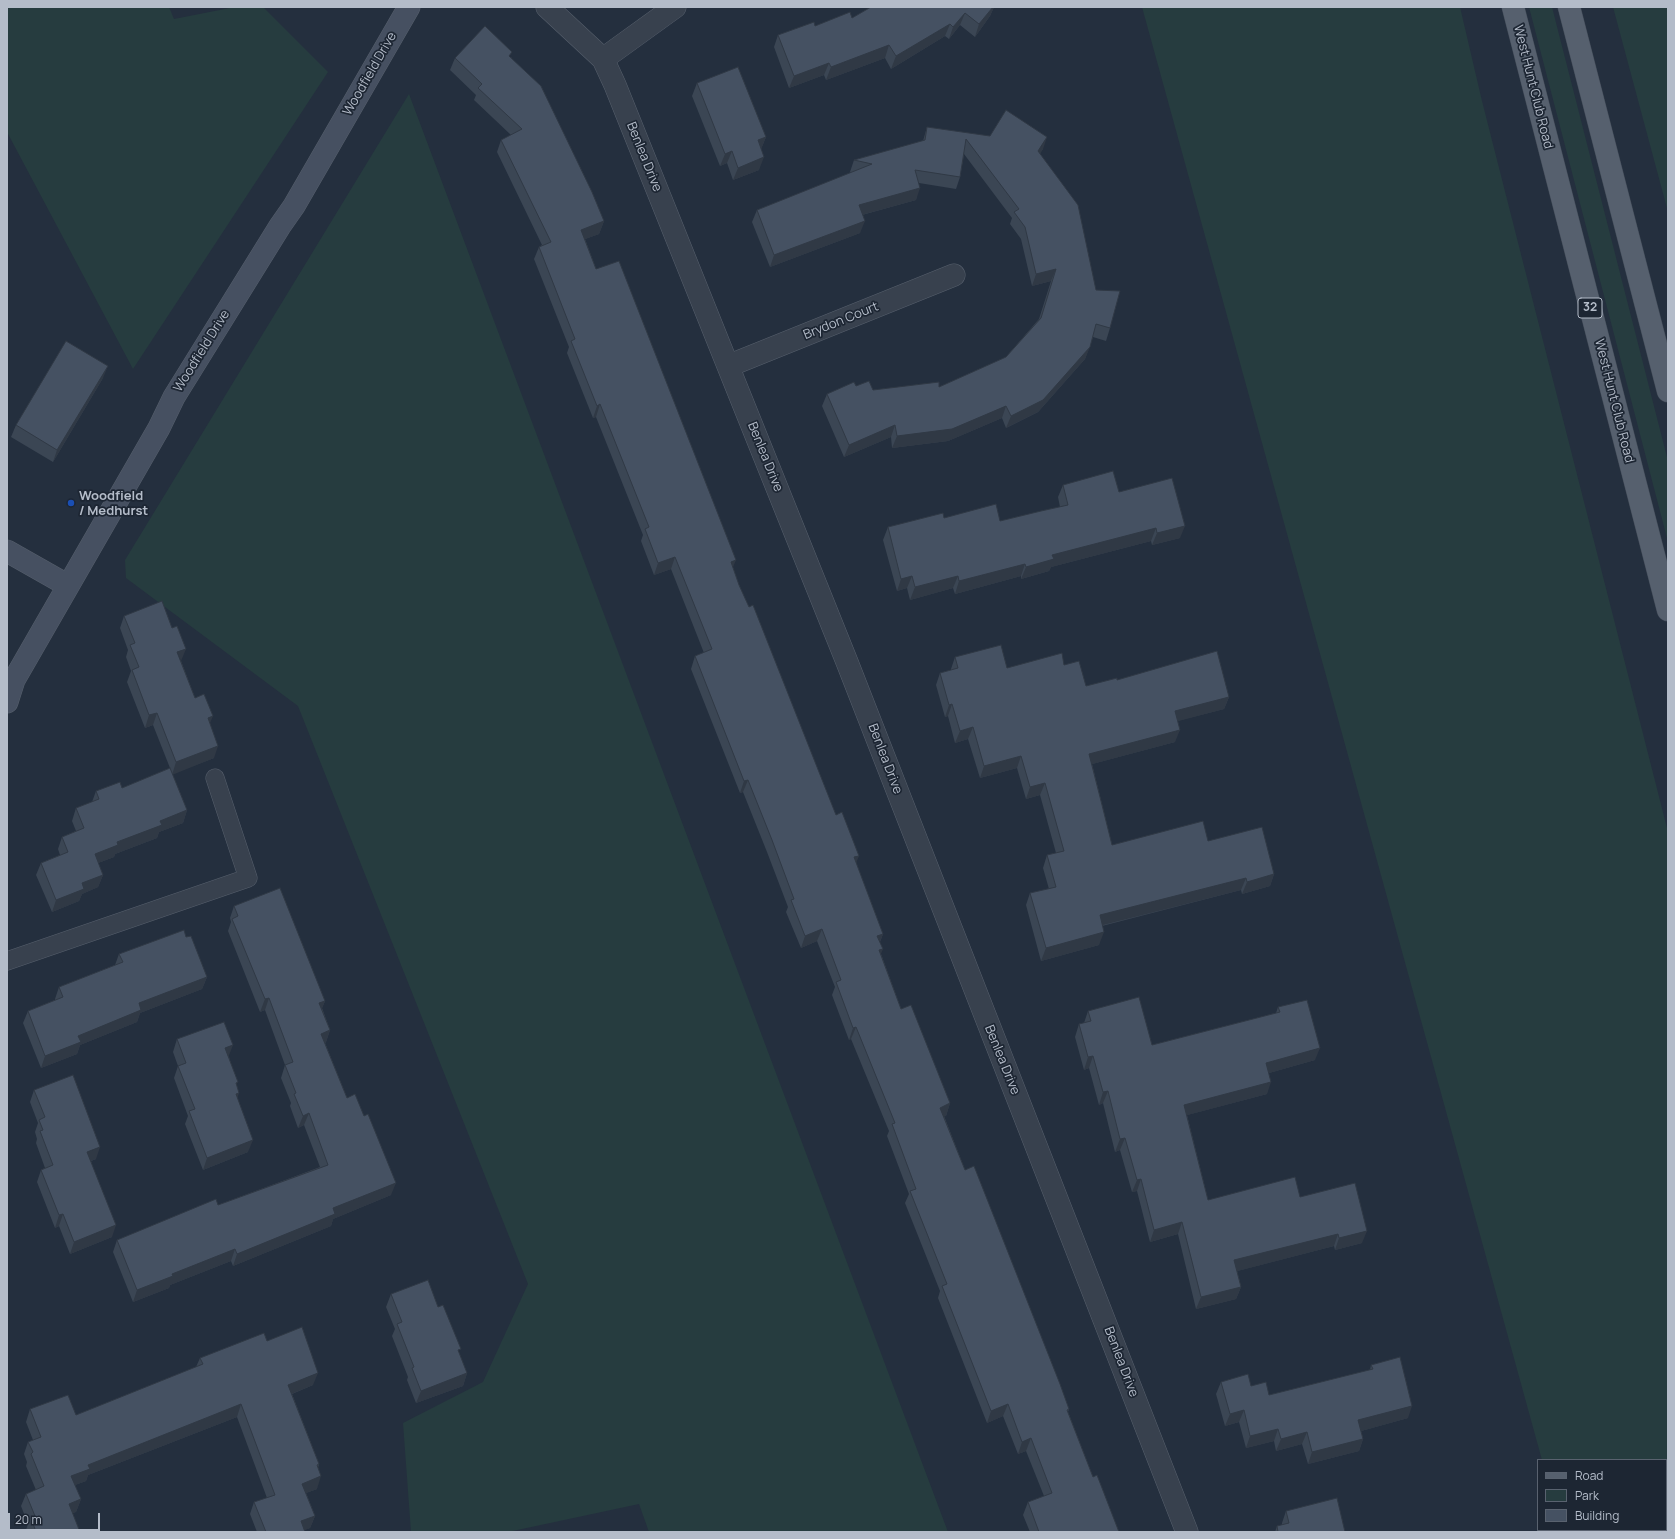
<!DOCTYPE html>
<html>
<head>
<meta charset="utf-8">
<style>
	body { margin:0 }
	#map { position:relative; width:1675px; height:1539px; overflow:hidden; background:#242f3e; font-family:Manrope,sans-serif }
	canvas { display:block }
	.frame { position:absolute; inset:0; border:8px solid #b4bcc9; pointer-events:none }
	.legend { position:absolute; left:1537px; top:1459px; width:130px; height:72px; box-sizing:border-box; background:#1d2633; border:1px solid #59626f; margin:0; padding:5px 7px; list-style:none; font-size:12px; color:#b4bcc9 }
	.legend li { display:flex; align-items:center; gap:8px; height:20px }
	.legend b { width:20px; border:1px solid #59626f }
	.scale { position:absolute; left:8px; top:1513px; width:92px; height:18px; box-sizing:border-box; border:2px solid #b4bcc9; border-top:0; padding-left:5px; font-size:12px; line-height:14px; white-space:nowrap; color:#b4bcc9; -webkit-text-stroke:3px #1d2633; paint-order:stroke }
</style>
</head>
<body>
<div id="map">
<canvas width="1675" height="1539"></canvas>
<div class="frame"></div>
<ul class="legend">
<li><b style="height:5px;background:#56606e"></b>Road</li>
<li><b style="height:11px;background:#263c3f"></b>Park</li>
<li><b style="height:11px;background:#455162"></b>Building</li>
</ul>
<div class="scale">20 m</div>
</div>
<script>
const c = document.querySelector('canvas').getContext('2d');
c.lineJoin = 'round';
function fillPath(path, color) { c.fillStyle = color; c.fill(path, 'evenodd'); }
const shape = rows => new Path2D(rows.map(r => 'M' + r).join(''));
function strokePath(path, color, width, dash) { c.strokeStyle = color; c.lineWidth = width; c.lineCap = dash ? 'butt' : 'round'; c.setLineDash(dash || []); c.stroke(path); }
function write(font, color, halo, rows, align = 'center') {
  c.font = font + ' Manrope,sans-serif'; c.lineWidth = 3.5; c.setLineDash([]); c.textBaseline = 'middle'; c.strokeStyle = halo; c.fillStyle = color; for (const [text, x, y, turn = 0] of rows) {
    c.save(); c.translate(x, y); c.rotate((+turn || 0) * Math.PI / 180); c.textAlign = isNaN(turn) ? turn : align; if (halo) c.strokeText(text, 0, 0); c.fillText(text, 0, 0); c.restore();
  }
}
const green = shape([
	[7,7,169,7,174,19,235,7,263,7,328,72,133,369,7,132],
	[1142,7,1460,7,1482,101,1668,832,1668,1532,1562,1532,1561,1530,1666,1530,1666,1460,1542,1460],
	[1529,7,1552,7,1668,461,1668,542],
	[1613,7,1668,7,1668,212],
	[409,94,948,1532,649,1532,639,1504,508,1532,411,1532,403,1423,483,1382,528,1284,298,706,126,578,125,560]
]);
const lane = shape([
	[7,961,248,878,215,778]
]);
const street = shape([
	[547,7,603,59,615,85,847,662,1187,1532],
	[603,59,675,7],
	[728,366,954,275]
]);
const secondary = shape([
	[7,551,67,585],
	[7,702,14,680,159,428,174,397,280,226,294,206,409,7]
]);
const primary = shape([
	[1513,7,1668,610],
	[1569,7,1668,391]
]);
const wall = shape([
	[871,7,994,7,990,16,975,37,960,25,949,39,945,36,891,69,885,58,826,80,824,75,789,88,774,47,778,35,852,18],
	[511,57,604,221,599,234,585,239,596,269,733,568,739,585,836,815,856,863,883,934,880,942,881,954,901,1009,950,1103,946,1116,944,1116,965,1170,1069,1409,1068,1412,1093,1477,1119,1532,1030,1532,1023,1515,1028,1502,1044,1496,1026,1451,1018,1454,1003,1416,987,1423,938,1298,940,1291,905,1203,909,1194,887,1136,889,1131,851,1039,849,1040,832,995,835,987,817,941,801,948,786,912,788,907,767,852,743,792,740,793,691,669,695,656,704,653,671,569,654,575,641,541,643,535,596,417,593,418,567,353,569,347,534,259,539,247,542,245,497,152,501,140,511,135,474,100,476,95,450,70,455,58],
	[697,83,766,137,761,149,759,170,733,180,727,163,720,166,692,96],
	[927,127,1043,149,1040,153,1096,290,1110,328,1106,341,1093,337,1085,359,1038,412,1006,428,1002,418,948,441,892,448,891,437,844,457,822,406,827,394,856,386,873,390,939,387,1006,357,1039,319,1051,281,1032,286,1021,239,1010,224,1012,218,964,154,960,177,956,189,919,183,916,200,862,215,860,233,770,267,752,222,757,210,851,173,850,172,854,160,923,141],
	[103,378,53,462,11,437,16,425],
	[1063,485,1119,492,1180,538,1152,545,1151,541,1051,567,1049,571,1021,579,1021,576,955,594,953,588,910,600,907,588,897,591,883,540,888,527,944,518,1000,521,1060,507,1058,497],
	[124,616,181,661,195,698,210,723,214,758,172,774,187,810,183,823,159,832,157,838,115,854,114,857,98,863,103,875,98,887,82,894,79,901,52,912,36,875,41,863,60,855,58,849,62,837,76,831,72,821,76,808,92,802,96,791,122,788,170,768,153,725,145,728,127,682,131,671,126,657,128,650,120,628],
	[955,657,1007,668,1064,665,1086,686,1117,680,1229,697,1224,709,1177,721,1175,742,1092,764,1112,845,1208,841,1274,874,1270,886,1242,894,1241,890,1102,926,1099,945,1041,961,1026,905,1030,893,1049,889,1043,868,1047,855,1056,853,1040,795,1026,799,1017,768,980,778,968,739,955,743,948,716,945,717,936,685,940,673,951,670,951,669],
	[234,906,325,1001,322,1008,330,1030,326,1042,325,1043,347,1098,391,1195,333,1219,331,1226,233,1266,231,1261,170,1285,169,1288,133,1302,113,1252,117,1240,218,1205,320,1167,304,1125,298,1128,290,1106,291,1103,281,1078,285,1065,265,1010,260,1012,228,931,231,922,230,918],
	[186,937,207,977,202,989,140,1013,137,1022,80,1045,77,1054,41,1068,23,1023,28,1011,55,1000,55,999,59,987,115,965,119,954],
	[1278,1007,1315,1060,1269,1073,1267,1094,1187,1115,1208,1200,1300,1197,1362,1243,1335,1250,1334,1246,1237,1271,1241,1287,1236,1299,1196,1309,1178,1234,1150,1242,1137,1191,1132,1192,1120,1150,1115,1152,1103,1103,1099,1105,1089,1068,1084,1070,1075,1037,1079,1024,1084,1023,1088,1011,1152,1045,1276,1013],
	[177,1039,229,1057,237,1086,237,1098,248,1152,203,1170,185,1124,188,1116,174,1078,178,1066,173,1052],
	[34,1090,96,1159,91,1161,112,1237,70,1254,59,1226,55,1228,37,1182,41,1170,45,1168,36,1143,37,1139,35,1132,38,1123,30,1102],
	[391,1294,438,1307,459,1353,467,1373,463,1386,416,1403,407,1380,408,1377,392,1336,395,1329,386,1307],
	[267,1341,313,1385,292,1394,319,1464,318,1468,317,1489,306,1493,315,1516,310,1528,304,1530,305,1532,257,1532,250,1514,254,1502,267,1498,237,1417,88,1475,86,1481,75,1485,81,1499,76,1512,72,1513,80,1532,27,1532,26,1530,28,1524,21,1506,26,1494,36,1490,26,1466,27,1462,24,1454,28,1442,33,1440,26,1422,30,1409,76,1415,196,1367,200,1358],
	[1371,1365,1408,1418,1361,1431,1363,1439,1359,1451,1308,1464,1302,1444,1276,1451,1274,1441,1246,1448,1239,1422,1225,1426,1216,1394,1221,1382,1251,1386,1269,1395,1370,1370],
	[1286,1511,1345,1532,1275,1532,1277,1526,1282,1525,1282,1523]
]);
const shadedWall = shape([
	[993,7,994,7,990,16,975,37,979,24],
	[965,13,960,25,949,39,953,27],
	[950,24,945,36,891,69,896,56],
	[889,45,885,58,826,80,831,67],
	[829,63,824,75,789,88,794,76],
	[766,137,761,149,758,140],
	[1047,137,1043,149,1034,163,1038,151],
	[732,151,727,163,720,166,725,154],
	[764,157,759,170,733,180,738,168],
	[920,188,916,200,854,217,859,205],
	[604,221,599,234,577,242,581,230],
	[865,221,860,233,770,267,774,255],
	[1056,269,1051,281,1032,286,1036,274],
	[1090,347,1085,359,1038,412,1006,428,1011,416],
	[108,366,103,378,53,462,57,450],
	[600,404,596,417,593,418,597,406],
	[1006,406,1002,418,948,441,892,448,897,436],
	[895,425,891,437,844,457,849,445],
	[1185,526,1180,538,1152,545,1157,533],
	[1156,528,1151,541,1051,567,1049,571,1021,579,1026,567,1052,555],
	[675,557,671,569,654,575,658,563],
	[736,560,731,572,731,562],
	[1025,564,1021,576,955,594,959,581],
	[912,576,907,588,897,591,901,579],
	[958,576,953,588,910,600,915,587],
	[186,649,181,661,177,652],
	[1229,697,1224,709,1171,723,1175,711],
	[952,704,948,716,945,717,949,705],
	[157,713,153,725,145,728,149,715],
	[213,716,208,728,208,718],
	[973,727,968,739,955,743,960,731],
	[1180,730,1175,742,1085,766,1089,754],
	[218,746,214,758,172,775,176,762],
	[1021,756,1017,768,980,778,984,766],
	[748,780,743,792,740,793,744,781],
	[1045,783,1040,795,1026,799,1030,787],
	[187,810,183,823,159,832,157,838,115,854,114,857,90,866,95,854,160,821],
	[859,856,854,868,854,857],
	[1274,874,1270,886,1242,894,1247,882],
	[103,875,98,887,82,894,79,901,52,912,56,900,82,883],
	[1246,878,1241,890,1095,927,1100,915],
	[822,929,817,941,801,948,805,936],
	[1104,932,1099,945,1041,961,1046,948],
	[883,934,878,946,877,936],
	[883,949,878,961,879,950],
	[207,977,202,989,140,1013,137,1022,80,1045,77,1054,41,1068,45,1056,78,1036,139,1003],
	[269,998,265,1010,260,1012,265,999],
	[325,1001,320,1013,319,1003],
	[856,1027,851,1039,849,1040,853,1028],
	[330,1030,326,1042,317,1046,321,1034],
	[233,1045,228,1058,225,1048],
	[1320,1048,1315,1060,1262,1075,1266,1063],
	[1093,1056,1089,1068,1084,1070,1088,1057],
	[1271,1082,1267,1094,1180,1117,1184,1105],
	[1108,1091,1103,1103,1099,1105,1103,1092],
	[239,1093,235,1105,236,1094],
	[950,1103,946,1116,936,1120,940,1108],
	[309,1113,304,1125,298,1128,303,1116],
	[1125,1138,1120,1150,1115,1152,1120,1139],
	[253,1140,248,1152,203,1170,207,1158],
	[100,1147,96,1159,82,1164,87,1152],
	[1141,1179,1137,1191,1132,1192,1137,1180],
	[396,1183,391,1195,333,1219,331,1226,233,1266,237,1254,333,1208],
	[63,1214,59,1226,55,1228,59,1215],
	[1182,1222,1178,1234,1150,1242,1154,1230],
	[116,1225,112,1237,70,1254,74,1242],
	[1367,1231,1362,1243,1335,1250,1339,1238],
	[1338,1234,1334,1246,1230,1273,1234,1260],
	[235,1249,231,1261,170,1285,169,1288,133,1302,137,1290,172,1274],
	[1241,1287,1236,1299,1196,1309,1201,1297],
	[318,1373,313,1385,284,1397,288,1385],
	[467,1373,463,1386,416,1403,421,1391],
	[241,1404,237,1417,88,1475,86,1481,67,1488,71,1476,88,1465],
	[1008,1404,1003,1416,987,1423,991,1411],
	[1412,1406,1408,1418,1354,1433,1358,1420],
	[1244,1410,1239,1422,1225,1426,1230,1414],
	[1278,1429,1274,1441,1246,1448,1250,1436],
	[1307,1432,1302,1444,1276,1451,1281,1439],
	[1031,1438,1026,1451,1018,1454,1022,1442],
	[1363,1439,1359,1451,1308,1464,1312,1452],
	[321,1476,317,1489,298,1496,302,1484],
	[81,1499,76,1512,64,1516,69,1504],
	[315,1516,310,1528,300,1532,301,1521]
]);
const building = shape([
	[871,7,993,7,979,24,965,13,953,27,950,24,896,56,889,45,831,67,829,63,794,76,778,35,814,22,815,26,850,12,852,18,871,7],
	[485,26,512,52,509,56,541,86,592,192,604,221,581,230,596,269,619,261,736,560,731,562,739,585,749,607,753,605,836,815,842,812,859,856,854,857,883,934,877,936,883,949,879,950,901,1009,911,1005,950,1103,940,1108,965,1170,974,1166,1060,1384,1069,1409,1067,1410,1093,1477,1097,1475,1119,1532,1039,1532,1028,1502,1052,1493,1031,1438,1022,1442,1008,1404,991,1411,942,1286,947,1284,910,1191,916,1189,892,1124,895,1123,856,1027,853,1028,836,982,841,980,822,929,805,936,791,900,794,899,772,840,748,780,744,781,695,656,712,649,675,557,658,563,645,529,649,527,600,404,597,406,571,341,575,339,539,247,551,242,501,140,522,129,478,88,482,84,455,58,485,26],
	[738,67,766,137,758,140,764,157,738,168,732,151,725,154,697,83,738,67],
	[1006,110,1047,137,1038,151,1078,205,1096,290,1120,291,1110,328,1096,324,1090,347,1043,400,1011,416,1006,406,952,429,897,436,895,425,849,445,827,394,854,382,856,386,869,381,873,390,939,382,939,387,1006,357,1041,318,1056,269,1036,274,1025,227,1014,212,1019,209,966,139,960,177,915,170,920,188,859,205,865,221,774,255,757,210,872,164,854,160,925,140,927,127,990,136,1006,110],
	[66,341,108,366,57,450,16,425,66,341],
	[1113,471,1119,492,1172,478,1185,526,1157,533,1156,528,1052,555,1054,559,1026,567,1025,564,959,581,958,576,915,587,912,576,901,579,888,527,943,513,944,518,996,504,1000,521,1041,511,1068,505,1063,485,1113,471],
	[162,601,172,628,177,626,186,649,177,652,195,698,204,694,213,716,208,718,218,746,176,762,157,713,149,715,132,670,139,667,130,645,135,643,124,616,162,601],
	[1001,645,1007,668,1062,653,1064,665,1079,661,1086,686,1117,678,1117,680,1217,651,1229,697,1175,711,1180,730,1089,754,1101,801,1112,845,1203,821,1208,841,1262,827,1274,874,1247,882,1246,878,1100,915,1104,932,1046,948,1030,893,1056,887,1047,855,1064,851,1045,783,1030,787,1021,756,984,766,973,727,960,731,952,704,949,705,940,673,958,668,955,657,1001,645],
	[170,768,187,810,160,821,162,825,117,842,118,845,95,854,103,875,82,883,84,889,56,900,41,863,68,852,62,837,84,828,76,808,99,799,96,791,120,782,122,788,170,768],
	[280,888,325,1001,319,1003,330,1030,321,1034,347,1098,355,1094,364,1116,368,1114,396,1183,333,1208,335,1214,237,1254,235,1249,172,1274,173,1276,137,1290,117,1240,216,1199,218,1205,328,1165,309,1113,303,1116,294,1094,296,1093,285,1065,293,1062,269,998,265,999,232,919,238,916,234,906,280,888],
	[184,930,186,937,191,936,207,977,139,1003,141,1010,78,1036,81,1042,45,1056,28,1011,63,997,59,987,123,962,119,954,184,930],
	[1139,997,1152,1045,1280,1012,1278,1007,1307,1000,1320,1048,1266,1063,1271,1082,1184,1105,1208,1200,1295,1177,1300,1197,1355,1183,1367,1231,1339,1238,1338,1234,1234,1260,1241,1287,1201,1297,1182,1222,1154,1230,1141,1179,1137,1180,1125,1138,1120,1139,1108,1091,1103,1092,1093,1056,1088,1057,1079,1024,1091,1021,1088,1011,1139,997],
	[224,1022,233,1045,225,1048,238,1082,236,1083,239,1093,236,1094,253,1140,207,1158,189,1111,195,1109,178,1066,186,1063,177,1039,224,1022],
	[73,1075,100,1147,87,1152,116,1225,74,1242,63,1214,59,1215,41,1170,53,1165,40,1131,43,1130,39,1120,45,1117,34,1090,73,1075],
	[428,1280,438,1307,443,1305,461,1349,458,1350,467,1373,421,1391,412,1368,414,1367,397,1324,402,1322,391,1294,428,1280],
	[302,1327,318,1373,288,1385,319,1464,317,1465,321,1476,302,1484,315,1516,301,1521,305,1532,266,1532,254,1502,275,1495,241,1404,88,1465,90,1469,71,1476,81,1499,69,1504,80,1532,36,1532,31,1518,35,1516,26,1494,44,1486,31,1454,33,1452,28,1442,41,1437,30,1409,68,1395,76,1415,203,1364,200,1358,264,1333,267,1341,302,1327],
	[1400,1357,1412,1406,1358,1420,1363,1439,1312,1452,1307,1432,1281,1439,1278,1429,1250,1436,1244,1410,1230,1414,1221,1382,1248,1374,1251,1386,1266,1382,1269,1395,1373,1369,1371,1365,1400,1357],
	[1337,1498,1345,1532,1278,1532,1277,1526,1289,1523,1286,1511,1337,1498]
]);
const markers = [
	[71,503,4,"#1a4fb4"]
];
const shields = [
	[1590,308,24]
];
const shieldNames = [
	["32",1590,308]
];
const streetNames = [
	["Woodfield Drive",370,74,-60],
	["West Hunt Club Road",1533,87,76],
	["Benlea Drive",644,157,68],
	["Brydon Court",841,321,-22],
	["Woodfield Drive",202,351,-58],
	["West Hunt Club Road",1614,401,76],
	["Benlea Drive",765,457,68],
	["Benlea Drive",885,759,69],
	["Benlea Drive",1002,1060,68],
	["Benlea Drive",1121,1362,69]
];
const poiNames = [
	["Woodfield",79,496],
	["/ Medhurst",79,511]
];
fillPath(green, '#263c3f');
strokePath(lane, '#565f6c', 19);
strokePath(street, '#565f6c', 23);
strokePath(secondary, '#565f6c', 23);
strokePath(primary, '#414a57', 23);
strokePath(lane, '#38414e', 18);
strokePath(street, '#38414e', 22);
strokePath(secondary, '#465061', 22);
strokePath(primary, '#56606e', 22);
fillPath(wall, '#3b4654');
fillPath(shadedWall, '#303945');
fillPath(building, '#455162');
strokePath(building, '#303945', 1);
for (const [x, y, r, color] of markers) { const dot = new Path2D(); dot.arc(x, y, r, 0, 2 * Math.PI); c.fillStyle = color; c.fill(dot); strokePath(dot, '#1d2633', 1.5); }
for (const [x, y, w] of shields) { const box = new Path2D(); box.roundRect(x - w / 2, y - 10, w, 20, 3); c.fillStyle = '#1d2633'; c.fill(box); strokePath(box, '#b4bcc9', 1); }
write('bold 12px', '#b4bcc9', null, shieldNames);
write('13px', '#b4bcc9', '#1d2633', streetNames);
write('bold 13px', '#b4bcc9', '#1d2633', poiNames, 'left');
</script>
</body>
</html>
